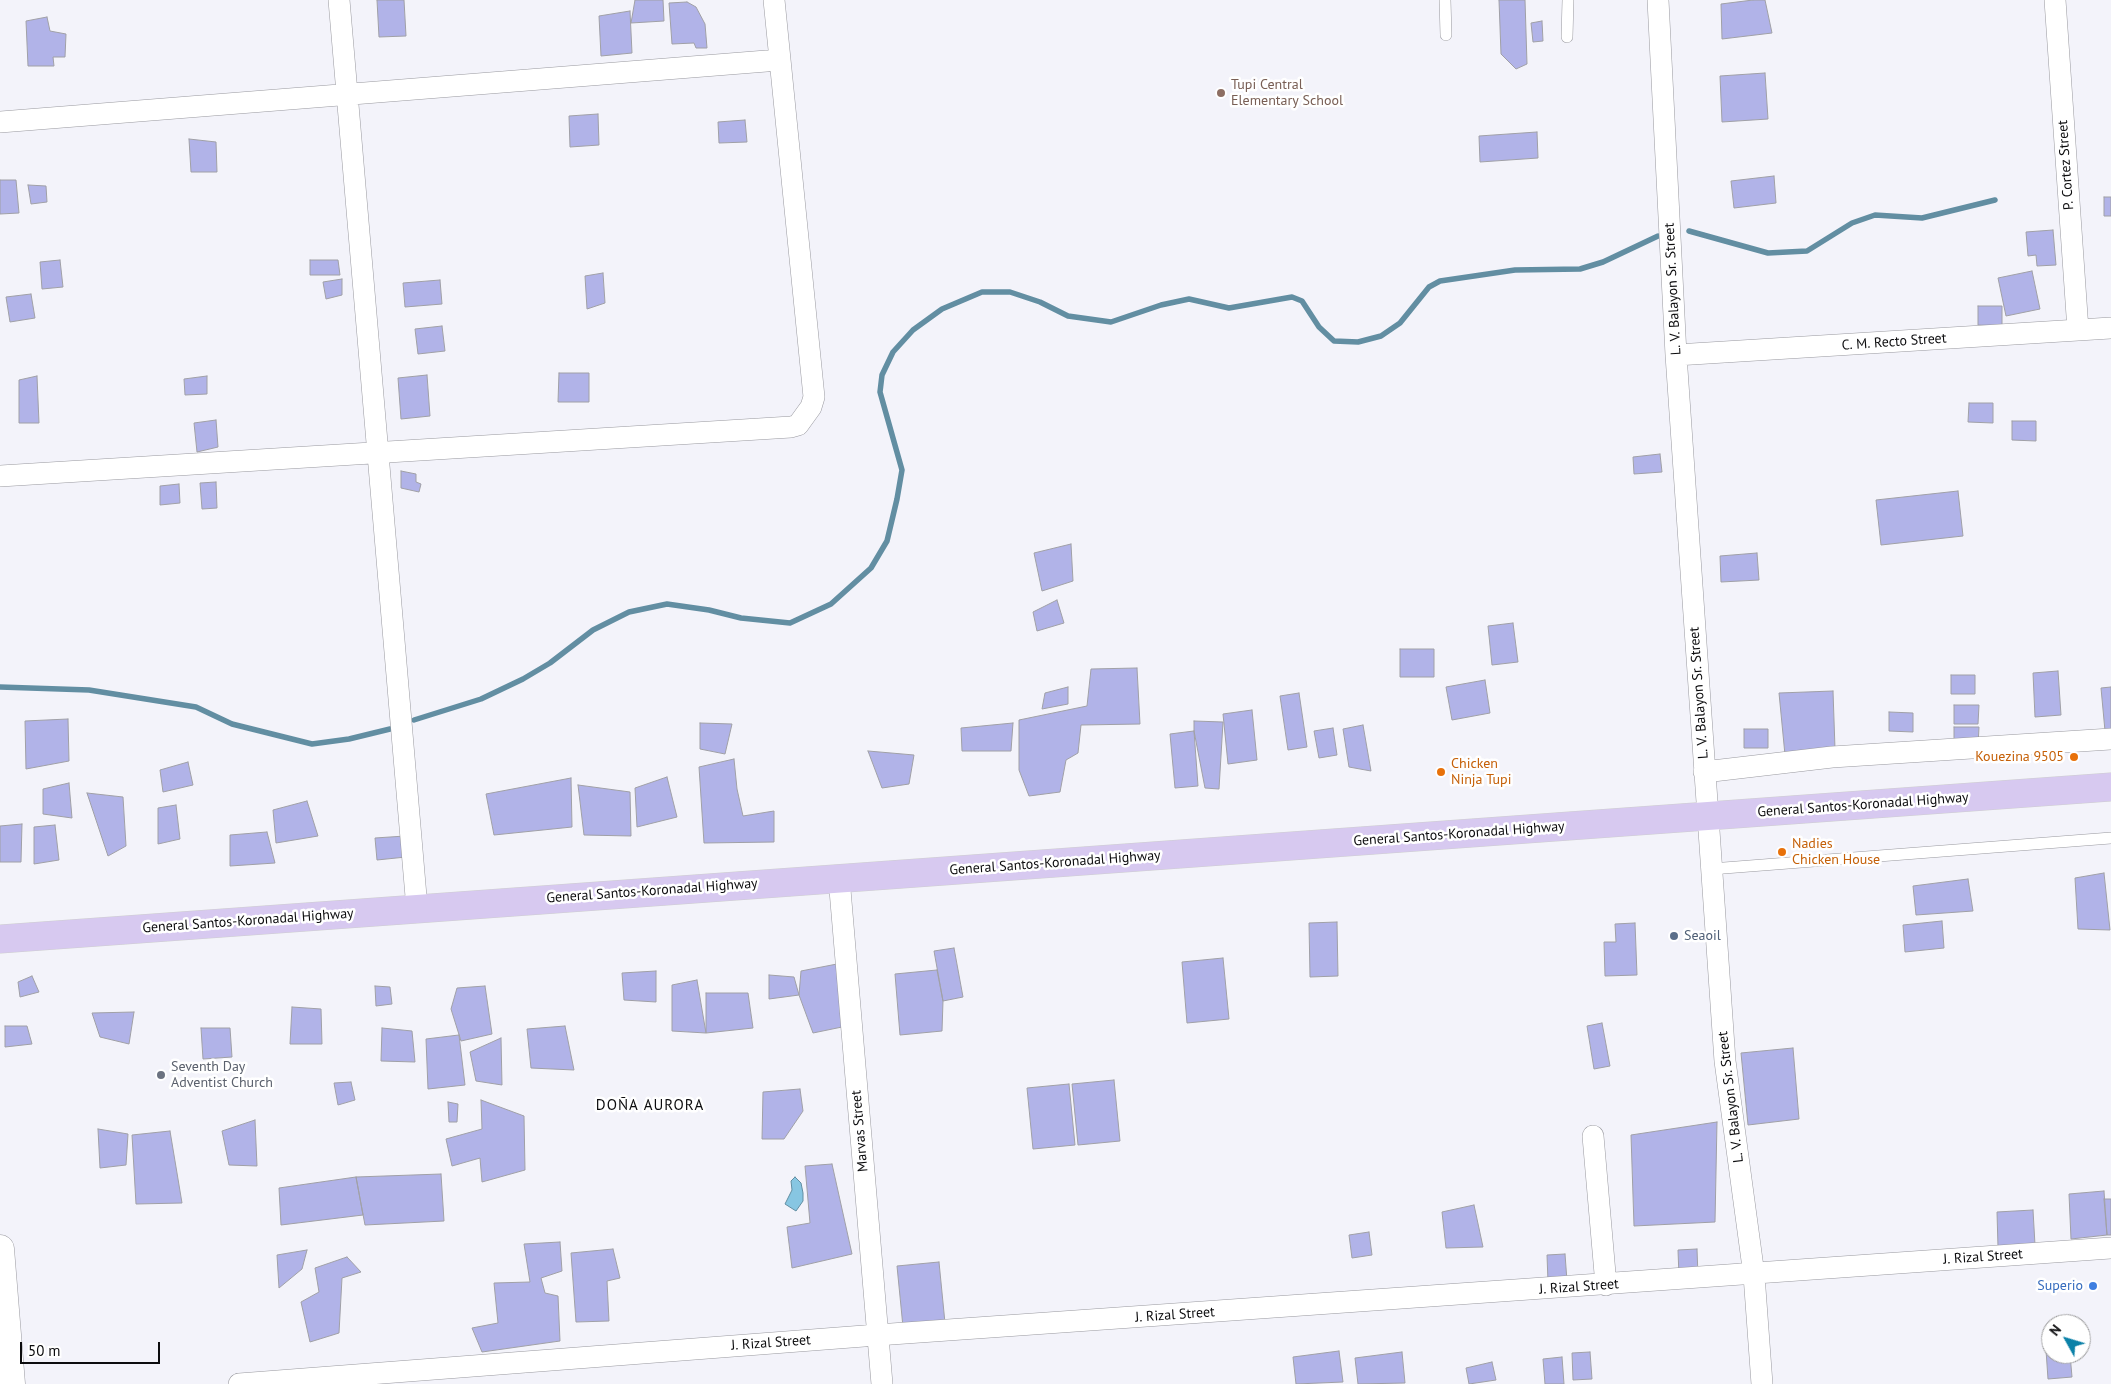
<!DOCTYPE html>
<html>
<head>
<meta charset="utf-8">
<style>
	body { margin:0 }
	#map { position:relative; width:2111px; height:1384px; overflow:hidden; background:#f3f3fa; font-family:"PT Sans",sans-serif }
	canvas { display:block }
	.north { position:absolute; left:2041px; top:1314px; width:50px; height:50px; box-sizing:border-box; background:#fff; border:1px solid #9e9e9f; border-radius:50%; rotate:309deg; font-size:14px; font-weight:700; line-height:20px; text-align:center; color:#0c0c0e }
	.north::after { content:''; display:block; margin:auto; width:18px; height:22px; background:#0b81a8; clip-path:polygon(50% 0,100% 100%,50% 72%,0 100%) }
	.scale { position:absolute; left:20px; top:1342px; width:140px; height:22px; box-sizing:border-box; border:2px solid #0c0c0e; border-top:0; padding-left:6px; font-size:15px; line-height:18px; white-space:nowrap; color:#0c0c0e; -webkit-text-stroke:4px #fff; paint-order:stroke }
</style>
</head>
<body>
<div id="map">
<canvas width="2111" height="1384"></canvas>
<div class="north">N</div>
<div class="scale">50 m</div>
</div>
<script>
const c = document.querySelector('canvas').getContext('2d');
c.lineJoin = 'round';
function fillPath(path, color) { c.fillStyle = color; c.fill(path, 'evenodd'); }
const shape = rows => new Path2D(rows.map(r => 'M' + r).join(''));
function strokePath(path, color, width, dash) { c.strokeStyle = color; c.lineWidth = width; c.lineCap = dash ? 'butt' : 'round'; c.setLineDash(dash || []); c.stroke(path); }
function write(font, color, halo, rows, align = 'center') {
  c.font = font + ' "PT Sans",sans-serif'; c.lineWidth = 5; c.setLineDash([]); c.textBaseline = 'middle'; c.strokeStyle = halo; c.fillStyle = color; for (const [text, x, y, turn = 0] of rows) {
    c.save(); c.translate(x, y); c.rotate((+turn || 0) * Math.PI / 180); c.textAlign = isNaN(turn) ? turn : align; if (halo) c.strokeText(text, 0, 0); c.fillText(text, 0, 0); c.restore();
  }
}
const water = shape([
	[795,1177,801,1183,803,1193,803,1201,796,1211,785,1204,792,1190,791,1181,795,1177]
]);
const stream = shape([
	[1689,231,1768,253,1807,251,1852,223,1875,215,1922,218,1995,200],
	[0,687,89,690,196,707,232,724,312,744,349,739,390,729],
	[414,720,481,699,523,679,550,663,593,630,629,612,667,604,709,610,741,618,790,623,831,604,871,568,887,541,897,499,902,470,880,392,882,375,893,352,913,330,942,309,982,292,1010,292,1040,302,1068,316,1111,322,1161,305,1189,299,1229,308,1292,297,1302,301,1319,327,1334,341,1358,342,1381,336,1400,323,1429,287,1440,281,1515,270,1580,269,1603,262,1658,236]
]);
const building = shape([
	[377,0,404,0,406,36,379,37,377,0],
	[635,0,663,0,664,21,631,23,635,0],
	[1499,0,1525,0,1527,64,1516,69,1501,54,1499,0],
	[1753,0,1765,0,1772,33,1722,39,1721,4,1753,0],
	[687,2,696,7,705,24,707,48,696,48,694,43,672,44,669,3,687,2],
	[630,11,632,53,601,56,599,16,630,11],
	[47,17,50,31,66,34,65,57,53,57,54,66,28,66,26,21,47,17],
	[1542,21,1543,41,1533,42,1531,23,1542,21],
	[1765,73,1768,119,1722,122,1720,76,1765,73],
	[598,114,599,145,570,147,569,116,598,114],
	[745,120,747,142,719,143,718,122,745,120],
	[1537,132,1538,158,1480,162,1479,136,1537,132],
	[189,139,216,142,217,172,191,172,189,139],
	[1774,176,1776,203,1734,208,1731,181,1774,176],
	[0,180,16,180,19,213,0,214,0,180],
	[28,185,46,186,47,202,31,204,28,185],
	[2104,197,2111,197,2111,216,2104,216,2104,197],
	[2053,230,2056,265,2037,266,2036,255,2028,256,2026,232,2053,230],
	[60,260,63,287,42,289,40,262,60,260],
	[310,260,338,260,340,275,310,275,310,260],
	[2032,271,2040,309,2006,316,1998,278,2032,271],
	[603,273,605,303,587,309,585,276,603,273],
	[342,279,342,295,326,299,323,282,342,279],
	[440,280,442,304,405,307,403,283,440,280],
	[31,294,35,318,10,322,6,297,31,294],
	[1978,306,2002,306,2002,326,1978,325,1978,306],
	[442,326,445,351,418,354,415,329,442,326],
	[559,373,589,373,589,402,558,402,559,373],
	[427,375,430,416,401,419,398,378,427,375],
	[37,376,39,423,19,423,19,380,37,376],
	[207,376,207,394,185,395,184,379,207,376],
	[1969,403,1993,403,1993,423,1968,422,1969,403],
	[216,420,218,447,197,452,194,423,216,420],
	[2012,421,2036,421,2036,441,2012,440,2012,421],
	[1660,454,1662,472,1634,474,1633,457,1660,454],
	[401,471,416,474,416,482,421,484,419,492,401,488,401,471],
	[216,482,217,508,202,509,200,483,216,482],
	[179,484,180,503,160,505,160,486,179,484],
	[1958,491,1963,536,1881,545,1876,500,1958,491],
	[1071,544,1073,581,1042,591,1034,553,1071,544],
	[1757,553,1759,580,1721,582,1720,556,1757,553],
	[1057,600,1064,623,1037,631,1033,612,1057,600],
	[1513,623,1518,662,1492,665,1488,626,1513,623],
	[1400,649,1434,649,1434,677,1400,677,1400,649],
	[1137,668,1140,724,1081,725,1078,753,1066,760,1060,792,1029,796,1019,770,1019,720,1087,706,1091,669,1137,668],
	[2058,671,2061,715,2035,717,2033,673,2058,671],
	[1951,675,1975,675,1975,694,1951,694,1951,675],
	[1485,680,1490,713,1452,720,1446,687,1485,680],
	[1068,687,1068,704,1042,709,1045,693,1068,687],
	[2111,687,2111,730,2105,731,2101,688,2111,687],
	[1833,691,1835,749,1785,755,1779,693,1833,691],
	[1299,693,1307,747,1288,750,1280,696,1299,693],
	[1954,705,1979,705,1978,724,1954,724,1954,705],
	[1252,710,1257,760,1228,764,1223,714,1252,710],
	[1889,712,1913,713,1913,732,1889,731,1889,712],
	[68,719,69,761,26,769,25,721,68,719],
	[1194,721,1223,722,1219,789,1205,788,1194,731,1194,721],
	[700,723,732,724,725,754,700,749,700,723],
	[1013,723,1011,751,962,751,961,728,1013,723],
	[1363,725,1371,771,1349,767,1343,729,1363,725],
	[1954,727,1979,727,1978,746,1954,746,1954,727],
	[1333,728,1337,755,1319,758,1314,731,1333,728],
	[1744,729,1768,729,1768,748,1744,748,1744,729],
	[1194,731,1198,786,1175,788,1170,734,1194,731],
	[868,751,914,755,909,784,882,788,868,751],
	[734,759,737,789,743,816,774,811,774,842,704,843,699,767,734,759],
	[188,762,193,785,163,792,160,770,188,762],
	[667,777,677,817,637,827,635,788,667,777],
	[571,778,572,827,494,835,486,794,571,778],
	[69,783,72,818,43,814,43,789,69,783],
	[578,785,630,792,631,836,584,835,578,785],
	[87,793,123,797,126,846,108,856,87,793],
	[307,801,318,836,276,843,273,810,307,801],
	[176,805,180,839,158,844,158,808,176,805],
	[22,824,21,862,0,862,0,826,22,824],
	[55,825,59,860,34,864,34,827,55,825],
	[267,832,275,863,230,866,230,835,267,832],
	[405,836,406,857,377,860,375,838,405,836],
	[2104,873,2110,930,2078,929,2075,878,2104,873],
	[1968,879,1973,911,1916,915,1913,886,1968,879],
	[1942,921,1944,948,1905,952,1903,925,1942,921],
	[1337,922,1338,976,1310,977,1309,923,1337,922],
	[1635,923,1637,975,1605,976,1604,942,1616,942,1615,924,1635,923],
	[954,948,963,997,943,1001,934,951,954,948],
	[1223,958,1229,1019,1187,1023,1182,962,1223,958],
	[837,964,842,1027,813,1033,799,995,801,971,837,964],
	[937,970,943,1001,942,1031,900,1035,895,974,937,970],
	[656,971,656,1002,624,1000,622,973,656,971],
	[769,975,794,977,799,995,769,999,769,975],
	[32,976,39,992,20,997,18,982,32,976],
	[697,980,706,1033,672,1031,672,985,697,980],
	[375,986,390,987,392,1004,376,1006,375,986],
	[485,986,492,1034,461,1041,451,1009,457,988,485,986],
	[706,993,748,993,753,1028,706,1033,706,993],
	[292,1007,321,1009,322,1044,290,1044,292,1007],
	[134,1012,129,1044,100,1037,92,1013,134,1012],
	[1602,1023,1610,1066,1594,1069,1587,1026,1602,1023],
	[5,1026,27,1026,32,1044,5,1047,5,1026],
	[565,1026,574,1070,531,1068,527,1029,565,1026],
	[201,1028,230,1028,232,1057,203,1059,201,1028],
	[382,1028,412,1031,415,1062,381,1061,382,1028],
	[459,1035,465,1085,428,1089,426,1039,459,1035],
	[501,1038,502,1085,476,1081,470,1052,501,1038],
	[1793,1048,1799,1119,1748,1125,1741,1053,1793,1048],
	[1114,1080,1120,1141,1078,1145,1072,1084,1114,1080],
	[351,1082,355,1100,338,1105,334,1083,351,1082],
	[1069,1084,1075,1145,1033,1149,1027,1088,1069,1084],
	[800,1089,803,1111,784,1139,762,1139,763,1092,800,1089],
	[481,1100,524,1116,525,1170,482,1182,480,1158,452,1166,446,1139,482,1129,481,1100],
	[448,1102,458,1104,457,1122,449,1122,448,1102],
	[255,1120,257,1166,229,1165,222,1131,255,1120],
	[1717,1122,1715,1222,1634,1226,1631,1135,1717,1122],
	[98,1129,128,1134,126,1165,100,1168,98,1129],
	[170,1131,182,1203,136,1204,132,1135,170,1131],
	[832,1164,852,1254,792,1268,787,1227,810,1223,805,1166,832,1164],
	[441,1174,444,1221,365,1225,356,1177,441,1174],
	[356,1177,363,1215,281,1225,279,1188,356,1177],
	[2104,1191,2107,1235,2071,1239,2069,1194,2104,1191],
	[2104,1199,2111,1199,2111,1235,2107,1235,2104,1199],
	[1474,1205,1483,1247,1446,1248,1442,1212,1474,1205],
	[2033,1210,2035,1245,1998,1247,1997,1212,2033,1210],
	[1369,1232,1372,1255,1352,1258,1349,1235,1369,1232],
	[560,1242,562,1271,541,1278,545,1293,558,1296,560,1341,482,1352,472,1328,498,1323,494,1283,530,1282,524,1244,560,1242],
	[613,1249,620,1278,607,1281,609,1321,576,1322,571,1253,613,1249],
	[1697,1249,1698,1276,1679,1277,1678,1250,1697,1249],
	[307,1250,302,1269,279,1288,277,1255,307,1250],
	[1565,1254,1567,1281,1548,1282,1547,1255,1565,1254],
	[347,1257,361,1272,342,1278,339,1333,310,1342,301,1302,319,1292,315,1268,347,1257],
	[939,1262,945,1323,903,1327,897,1266,939,1262],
	[2046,1350,2051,1350,2051,1354,2070,1354,2072,1377,2048,1379,2046,1350],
	[1339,1351,1343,1382,1296,1384,1293,1357,1339,1351],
	[1402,1352,1405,1383,1358,1384,1355,1358,1402,1352],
	[1590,1352,1592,1379,1573,1380,1572,1353,1590,1352],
	[1562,1357,1564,1384,1545,1384,1543,1359,1562,1357],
	[1492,1362,1496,1380,1469,1384,1466,1368,1492,1362]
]);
const lane = shape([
	[1445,0,1446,35],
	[1567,37,1568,0],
	[1711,869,2111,838]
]);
const street = shape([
	[339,0,417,908],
	[1658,0,1676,355,1725,1061,1754,1275,1762,1384],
	[2055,0,2078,330],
	[0,122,779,60],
	[1676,355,2111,328],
	[0,476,791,427,798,425,811,407,814,397,774,0],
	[1704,772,1832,757,2111,739],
	[839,878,882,1384],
	[1593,1136,1606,1285],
	[239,1384,877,1335,2111,1248]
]);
const secondary = shape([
	[0,1249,11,1384]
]);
const highway = shape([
	[0,939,2111,787]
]);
const markers = [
	[1221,93,5,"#8d6e63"],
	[2074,757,5,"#e8710a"],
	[1441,772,5,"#e8710a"],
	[1782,852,5,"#e8710a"],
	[1674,936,5,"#5c6f8a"],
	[161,1075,5,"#6b7280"],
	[2093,1286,5,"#3f7fe0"]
];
const educationNames = [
	["Tupi Central",1231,85],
	["Elementary School",1231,101]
];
const streetNames = [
	["P. Cortez Street",2066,165,-94],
	["L. V. Balayon Sr. Street",1673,289,-93],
	["C. M. Recto Street",1894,342,-4],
	["L. V. Balayon Sr. Street",1699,693,-94],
	["General Santos-Koronadal Highway",1863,805,-4],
	["General Santos-Koronadal Highway",1459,834,-4],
	["General Santos-Koronadal Highway",1055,863,-4],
	["General Santos-Koronadal Highway",652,891,-4],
	["General Santos-Koronadal Highway",248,921,-4],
	["L. V. Balayon Sr. Street",1731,1097,-97],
	["Marvas Street",860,1131,-95],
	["J. Rizal Street",1983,1257,-4],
	["J. Rizal Street",1579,1287,-4],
	["J. Rizal Street",1175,1315,-4],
	["J. Rizal Street",771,1343,-4]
];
const foodNames = [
	["Kouezina 9505",2064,757,"right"],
	["Chicken",1451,764],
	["Ninja Tupi",1451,780],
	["Nadies",1792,844],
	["Chicken House",1792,860]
];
const serviceNames = [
	["Seaoil",1684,936]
];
const worshipNames = [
	["Seventh Day",171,1067],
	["Adventist Church",171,1083]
];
const shopNames = [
	["Superio",2083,1286]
];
const neighbourhoodNames = [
	["DOÑA AURORA",650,1106]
];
fillPath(water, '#87c6e2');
strokePath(water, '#628ea2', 1);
strokePath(stream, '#628ea2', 5.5);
fillPath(building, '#b1b3e8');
strokePath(building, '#a0a0a6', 1);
strokePath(lane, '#99999f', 12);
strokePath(street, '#99999f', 22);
strokePath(secondary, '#99999f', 29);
strokePath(highway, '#cececf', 29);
strokePath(lane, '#fff', 11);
strokePath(street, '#fff', 21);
strokePath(secondary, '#fff', 28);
strokePath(highway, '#d7c9f0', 28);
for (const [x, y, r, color] of markers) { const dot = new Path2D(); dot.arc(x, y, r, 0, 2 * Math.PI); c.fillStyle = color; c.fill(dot); strokePath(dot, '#fff', 2); }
write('14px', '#785e54', '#fff', educationNames, 'left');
write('14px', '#0c0c0e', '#fff', streetNames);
write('14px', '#c56008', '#fff', foodNames, 'left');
write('14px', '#4e5e75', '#fff', serviceNames, 'left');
write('14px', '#5b616d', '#fff', worshipNames, 'left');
write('14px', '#366cbe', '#fff', shopNames, 'right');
c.letterSpacing = '1px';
write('15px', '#0c0c0e', '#fff', neighbourhoodNames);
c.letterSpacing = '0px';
</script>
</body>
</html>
